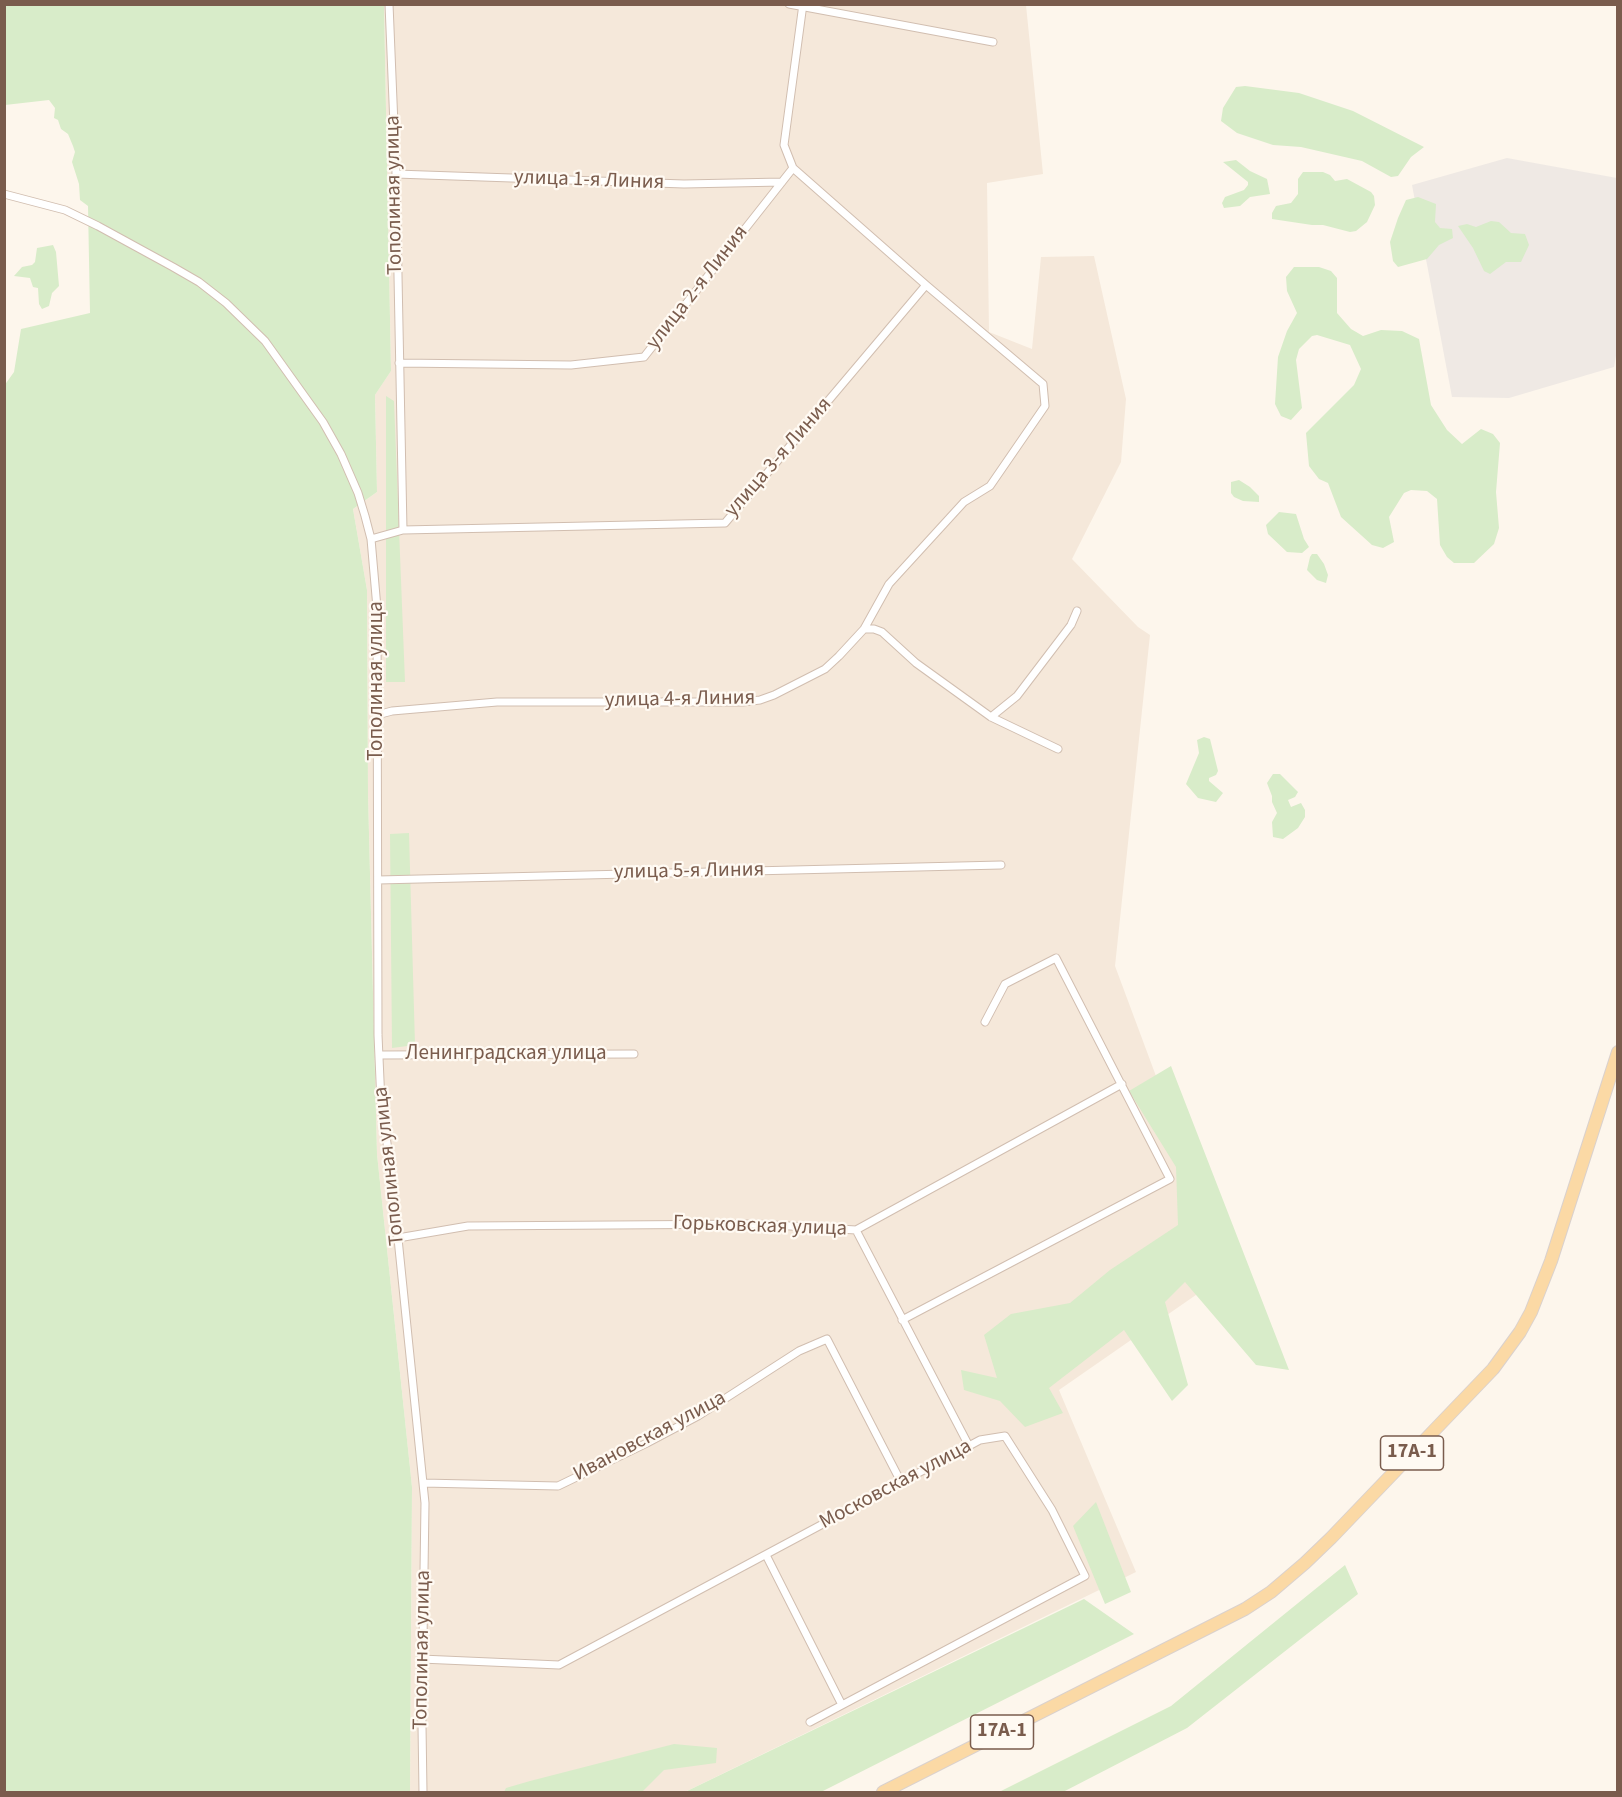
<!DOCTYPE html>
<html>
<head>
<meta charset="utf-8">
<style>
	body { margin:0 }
	#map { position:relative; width:1622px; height:1797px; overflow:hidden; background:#fdf6ec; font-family:"Source Sans 3",sans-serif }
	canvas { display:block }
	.frame { position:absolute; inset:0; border:6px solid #7a5c4d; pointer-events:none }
</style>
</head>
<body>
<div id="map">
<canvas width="1622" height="1797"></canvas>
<div class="frame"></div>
</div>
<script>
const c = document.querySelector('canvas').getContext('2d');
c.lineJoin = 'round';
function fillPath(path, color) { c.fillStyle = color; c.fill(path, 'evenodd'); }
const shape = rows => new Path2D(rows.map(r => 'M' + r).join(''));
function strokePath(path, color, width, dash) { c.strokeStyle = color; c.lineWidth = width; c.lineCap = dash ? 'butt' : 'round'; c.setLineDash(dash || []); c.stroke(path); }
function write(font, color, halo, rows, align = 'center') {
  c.font = font + ' "Source Sans 3",sans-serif'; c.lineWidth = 4.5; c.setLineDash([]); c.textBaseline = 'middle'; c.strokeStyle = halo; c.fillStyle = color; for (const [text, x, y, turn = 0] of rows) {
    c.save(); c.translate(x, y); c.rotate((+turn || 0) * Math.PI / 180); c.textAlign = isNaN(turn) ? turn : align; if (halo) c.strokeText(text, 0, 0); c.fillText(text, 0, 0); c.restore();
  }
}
const residential = shape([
	[384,5,1026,5,1043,174,987,183,989,332,1032,349,1041,257,1094,256,1126,399,1121,462,1072,559,1138,627,1150,635,1115,966,1229,1272,1059,1390,1136,1572,685,1792,410,1792,412,1487,377,1154,368,794,367,590,353,509,377,492,375,395,391,371]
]);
const industrial = shape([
	[1507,158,1617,178,1618,344,1614,367,1509,398,1452,397,1412,185]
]);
const green = shape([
	[5,5,384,5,391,371,375,395,377,492,353,509,367,590,368,794,377,1154,412,1487,410,1792,5,1792,4,386,14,372,21,329,90,313,88,206,80,200,79,184,72,162,75,152,73,146,68,134,61,129,58,120,54,118,55,108,49,100,5,105],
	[1245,86,1299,93,1353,111,1424,147,1411,157,1398,176,1391,177,1362,161,1301,147,1273,145,1237,133,1221,121,1223,108,1236,87],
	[1236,160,1250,171,1267,179,1270,194,1250,197,1240,206,1224,208,1222,203,1225,197,1244,190,1248,185,1248,182,1223,162],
	[1303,172,1323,172,1330,175,1335,181,1347,179,1371,192,1374,196,1375,205,1367,222,1356,231,1350,232,1323,225,1312,225,1272,219,1272,213,1276,206,1291,203,1298,194,1298,179],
	[1418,197,1436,204,1435,222,1440,228,1452,229,1453,238,1439,245,1427,259,1398,267,1393,261,1390,242,1398,218,1406,200],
	[1491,221,1499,222,1511,233,1525,234,1529,245,1521,262,1506,262,1490,274,1484,271,1473,248,1458,226,1467,224,1476,227],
	[53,245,56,252,59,286,52,293,49,306,42,309,39,304,38,288,33,287,30,278,14,276,22,267,32,265,35,262,37,248],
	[1294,267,1319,267,1331,271,1337,278,1337,313,1351,329,1363,336,1381,330,1402,331,1419,339,1431,405,1447,430,1462,444,1481,429,1493,434,1500,443,1496,492,1499,528,1494,544,1474,563,1454,563,1447,557,1440,545,1437,499,1427,491,1411,490,1404,493,1389,517,1394,542,1383,548,1372,545,1341,517,1328,483,1319,479,1309,466,1306,433,1354,385,1361,369,1350,345,1317,335,1312,336,1299,349,1296,360,1302,408,1291,420,1281,416,1275,404,1278,357,1287,331,1297,313,1287,291,1286,277],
	[386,396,394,401,405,682,386,682],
	[1239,480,1250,487,1259,496,1259,502,1243,501,1234,497,1231,493,1231,482],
	[1279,512,1296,514,1304,539,1309,547,1302,553,1287,552,1268,534,1266,525],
	[1312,554,1317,554,1324,564,1328,575,1326,583,1317,580,1307,570,1310,557],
	[1204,737,1210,739,1218,771,1216,775,1209,778,1209,781,1223,793,1216,802,1198,798,1186,784,1199,753,1197,740],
	[1273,774,1280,774,1298,792,1295,797,1288,800,1291,807,1301,803,1305,810,1305,817,1298,828,1283,839,1273,837,1272,822,1277,813,1272,802,1272,796,1267,783],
	[409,833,415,1045,392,1048,390,834],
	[1171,1066,1289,1370,1256,1365,1185,1282,1165,1302,1188,1385,1172,1401,1124,1330,1049,1388,1063,1413,1025,1427,1000,1401,964,1390,961,1370,997,1378,984,1335,1011,1314,1070,1303,1110,1270,1178,1225,1176,1167,1129,1091],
	[1096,1502,1131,1592,1105,1604,1073,1526],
	[1345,1565,1358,1594,1187,1728,1063,1792,999,1792,1171,1706],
	[1084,1599,1134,1634,821,1792,685,1792],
	[674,1744,717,1748,716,1763,664,1770,642,1792,504,1792,506,1788,530,1781]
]);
const minor = shape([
	[389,4,396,174,403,530],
	[789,4,993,42],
	[396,174,684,184,782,182],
	[4,194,65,210,98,226,173,267,199,282,226,303,265,341,323,422,341,454,358,493,365,516,371,539,377,608,378,1035,381,1103,391,1170,425,1503,423,1640,421,1659,423,1792],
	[399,363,571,365,644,357,793,168],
	[371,539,403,530,725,523,926,285],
	[864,629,874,629,882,632,916,663,991,717,1058,749],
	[377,715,392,711,497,702,743,702,760,700,774,695,825,669,839,656,864,629,889,584,964,502,990,486,1045,406,1043,384,926,285,793,168,784,145,803,4],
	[991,717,1017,696,1071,625,1077,611],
	[378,880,1001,865],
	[379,1055,634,1054],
	[856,1230,969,1446],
	[398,1238,468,1226,757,1224,856,1230,1122,1084],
	[902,1320,1170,1179,1056,958,1005,984,985,1022],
	[423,1483,558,1486,647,1443,698,1416,799,1351,827,1339,901,1482],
	[766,1555,842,1705],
	[421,1659,559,1665,980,1440,1005,1436,1052,1510,1085,1576,810,1722]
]);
const primary = shape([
	[883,1792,1245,1609,1271,1592,1305,1563,1331,1538,1493,1369,1520,1332,1531,1312,1551,1261,1618,1052]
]);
const shields = [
	[1412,1453,63],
	[1002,1732,63]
];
const shieldNames = [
	["17А-1",1412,1453],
	["17А-1",1002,1732]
];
const streetNames = [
	["улица 1-я Линия",589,181,2],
	["Тополиная улица",395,195,-91],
	["улица 2-я Линия",698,288,-52],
	["улица 3-я Линия",779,458,-49],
	["Тополиная улица",377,681,-90],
	["улица 4-я Линия",680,700,-1],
	["улица 5-я Линия",689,872,-1],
	["Ленинградская улица",506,1054],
	["Тополиная улица",390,1166,-96],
	["Горьковская улица",760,1227,2],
	["Ивановская улица",650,1437,-28],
	["Московская улица",896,1485,-28],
	["Тополиная улица",423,1650,-89]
];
fillPath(residential, '#f5e8da');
fillPath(industrial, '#efe9e4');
fillPath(green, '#d8ecc9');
strokePath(minor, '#d1beb0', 9);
strokePath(primary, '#dad1cd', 14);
strokePath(minor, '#fff', 7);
strokePath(primary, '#fbd9a5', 12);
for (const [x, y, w] of shields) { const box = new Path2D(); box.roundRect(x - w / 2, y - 17, w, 34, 4.5); c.fillStyle = '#fffaf3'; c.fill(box); strokePath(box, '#7a5c4d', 1.5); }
write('bold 20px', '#7a5c4d', null, shieldNames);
write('21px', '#7a5c4d', '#fffaf3', streetNames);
</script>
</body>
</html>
